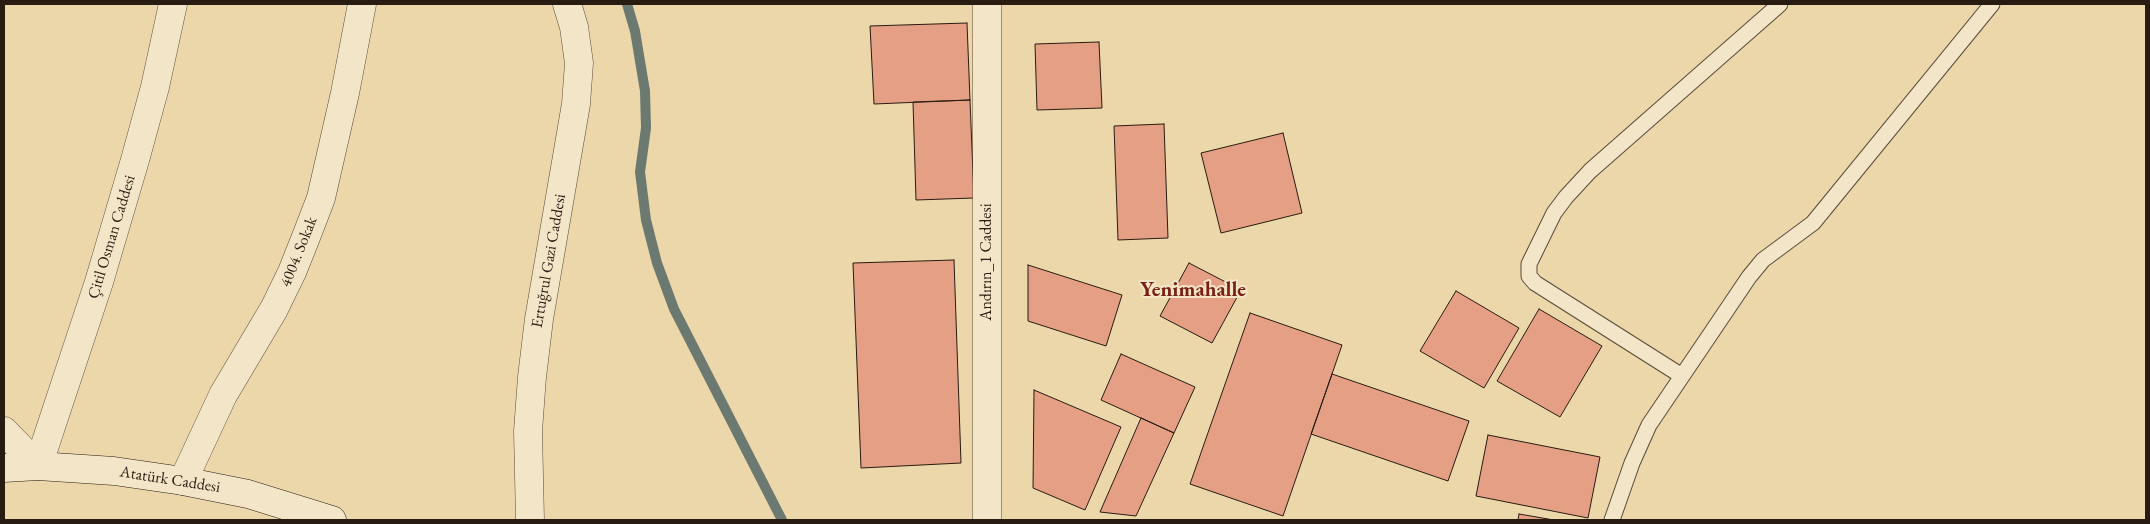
<!DOCTYPE html>
<html>
<head>
<meta charset="utf-8">
<style>
	body { margin:0 }
	#map { position:relative; width:2150px; height:524px; overflow:hidden; background:#ecd7ab; font-family:"EB Garamond",serif }
	canvas { display:block }
	.frame { position:absolute; inset:0; border:5px solid #281b11; pointer-events:none }
</style>
</head>
<body>
<div id="map">
<canvas width="2150" height="524"></canvas>
<div class="frame"></div>
</div>
<script>
const c = document.querySelector('canvas').getContext('2d');
c.lineJoin = 'round';
const shape = rows => new Path2D(rows.map(r => 'M' + r).join(''));
function strokePath(path, color, width, dash) { c.strokeStyle = color; c.lineWidth = width; c.lineCap = dash ? 'butt' : 'round'; c.setLineDash(dash || []); c.stroke(path); }
function fillPath(path, color) { c.fillStyle = color; c.fill(path, 'evenodd'); }
function write(font, color, halo, rows, align = 'center') {
  c.font = font + ' "EB Garamond",serif'; c.lineWidth = 4; c.setLineDash([]); c.textBaseline = 'middle'; c.strokeStyle = halo; c.fillStyle = color; for (const [text, x, y, turn = 0] of rows) {
    c.save(); c.translate(x, y); c.rotate((+turn || 0) * Math.PI / 180); c.textAlign = isNaN(turn) ? turn : align; if (halo) c.strokeText(text, 0, 0); c.fillText(text, 0, 0); c.restore();
  }
}
const stream = shape([
	[627,4,635,31,645,91,646,128,640,172,646,220,657,263,674,309,782,520]
]);
const building = shape([
	[967,23,970,100,874,104,870,26,967,23],
	[1099,42,1102,108,1037,110,1035,44,1099,42],
	[970,100,974,198,916,200,913,102,970,100],
	[1164,124,1168,238,1118,240,1114,126,1164,124],
	[1283,133,1302,213,1221,233,1201,153,1283,133],
	[954,260,961,463,861,468,853,263,954,260],
	[1189,263,1241,290,1212,343,1160,316,1189,263],
	[1028,265,1122,295,1106,346,1028,321,1028,265],
	[1456,291,1519,328,1484,388,1420,351,1456,291],
	[1539,309,1602,346,1560,417,1497,381,1539,309],
	[1250,313,1342,345,1283,516,1190,484,1250,313],
	[1121,354,1195,387,1174,433,1101,400,1121,354],
	[1332,374,1469,421,1448,481,1311,434,1332,374],
	[1034,390,1121,427,1085,510,1033,488,1034,390],
	[1141,418,1174,433,1136,516,1100,512,1141,418],
	[1488,435,1600,457,1588,518,1476,496,1488,435],
	[1519,514,1554,520,1518,520,1519,514]
]);
const service = shape([
	[1682,376,1535,283,1529,276,1529,264,1554,213,1566,197,1590,171,1780,4],
	[1612,520,1632,463,1649,425,1749,277,1763,260,1813,223,1992,4]
]);
const minor = shape([
	[183,481,223,395,274,309,292,272,306,237,321,198,345,93,362,4]
]);
const tertiary = shape([
	[987,4,987,520],
	[4,431,38,466,99,282,135,160,155,87,173,4],
	[530,520,528,431,532,377,539,319,576,104,579,63,574,27,567,4]
]);
const secondary = shape([
	[4,468,38,466,114,471,183,481,248,494,332,520]
]);
const streetNames = [
	["Çitil Osman Caddesi",112,237,-73],
	["4004. Sokak",299,252,-68],
	["Ertuğrul Gazi Caddesi",549,261,-80],
	["Andırın_1 Caddesi",987,262,-90],
	["Atatürk Caddesi",170,480,9]
];
const districtNames = [
	["Yenimahalle",1193,290]
];
strokePath(stream, '#6c7970', 10);
fillPath(building, '#e49f84');
strokePath(building, '#281b11', 1);
strokePath(service, '#594a38', 17);
strokePath(minor, '#594a38', 29);
strokePath(tertiary, '#594a38', 29);
strokePath(secondary, '#281b11', 29);
strokePath(service, '#f3e5c8', 15);
strokePath(minor, '#f3e5c8', 28);
strokePath(tertiary, '#f3e5c8', 28);
strokePath(secondary, '#f3e5c8', 28);
write('16px', '#281b11', '#f3e5c8', streetNames);
write('bold 21px', '#7a1f14', '#f3e5c8', districtNames);
</script>
</body>
</html>
